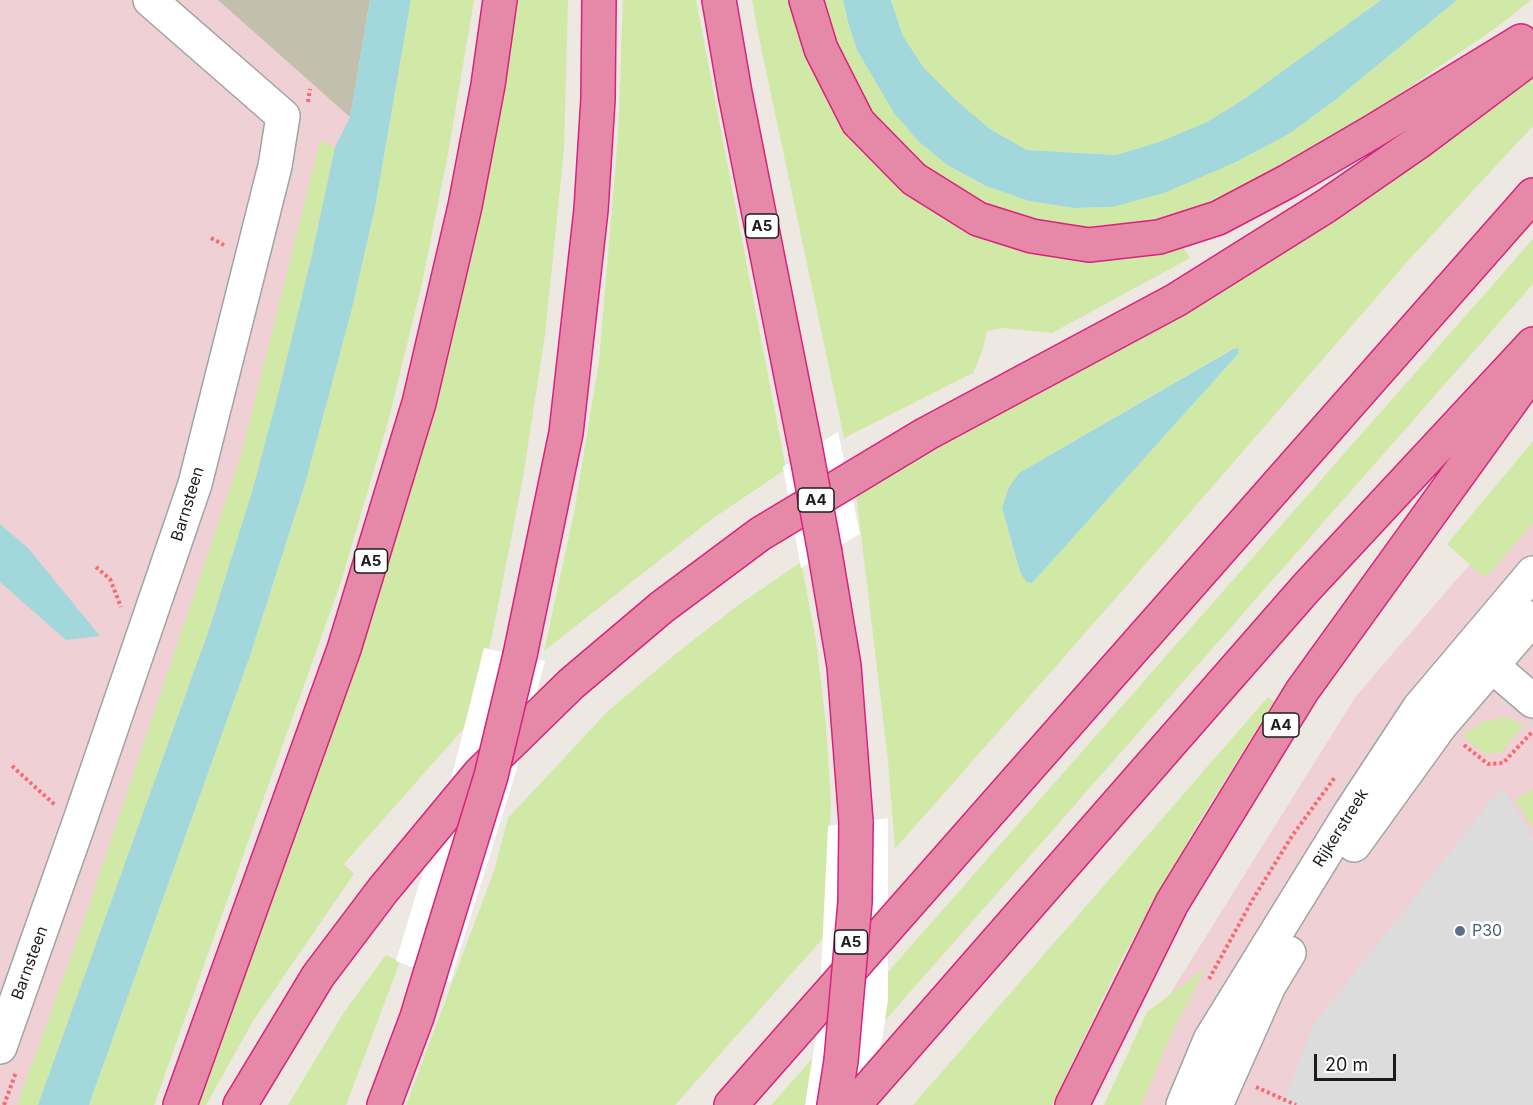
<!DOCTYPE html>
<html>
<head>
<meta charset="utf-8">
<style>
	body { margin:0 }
	#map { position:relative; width:1533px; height:1105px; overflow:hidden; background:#eee8e2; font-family:Inter,sans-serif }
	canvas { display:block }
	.scale { position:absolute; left:1314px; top:1054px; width:82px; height:27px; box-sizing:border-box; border:3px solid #1c1c1c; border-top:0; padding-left:8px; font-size:18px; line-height:21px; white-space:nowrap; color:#1c1c1c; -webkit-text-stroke:4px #fff; paint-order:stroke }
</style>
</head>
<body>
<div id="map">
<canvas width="1533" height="1105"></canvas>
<div class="scale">20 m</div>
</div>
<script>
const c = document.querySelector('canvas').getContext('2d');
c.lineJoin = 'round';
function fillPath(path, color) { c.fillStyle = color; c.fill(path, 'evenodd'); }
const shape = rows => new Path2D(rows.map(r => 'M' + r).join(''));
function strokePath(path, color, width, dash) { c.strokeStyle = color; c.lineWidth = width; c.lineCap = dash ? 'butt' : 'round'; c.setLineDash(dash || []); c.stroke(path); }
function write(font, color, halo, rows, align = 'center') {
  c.font = font + ' Inter,sans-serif'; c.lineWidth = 6; c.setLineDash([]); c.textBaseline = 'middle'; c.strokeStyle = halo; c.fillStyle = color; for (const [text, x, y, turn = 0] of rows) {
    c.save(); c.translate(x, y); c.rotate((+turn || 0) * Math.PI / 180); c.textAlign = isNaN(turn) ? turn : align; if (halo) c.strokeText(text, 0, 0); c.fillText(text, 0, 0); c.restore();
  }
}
const commercial = shape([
	[0,0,271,0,381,93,66,1105,0,1105],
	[1533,491,1533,1105,1124,1105,1170,994,1356,696]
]);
const construction = shape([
	[218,0,370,0,350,117]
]);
const grass = shape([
	[411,0,474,0,448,154,422,283,388,422,341,582,154,1105,89,1105,250,656,305,484,352,309,375,208],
	[508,0,568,0,564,150,545,335,523,478,492,636,471,720,344,864,354,874,253,1021,206,1105,189,1105,298,809],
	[623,0,696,0,786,469,712,519,544,651,574,513,599,361,618,136],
	[752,0,796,0,815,57,973,226,1178,240,1190,258,1052,333,1003,328,987,331,982,352,973,373,844,438,759,38],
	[815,0,843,0,849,26,857,50,919,142,947,165,986,186,1029,201,1074,208,1112,207,1236,162,1289,134,1334,101,1457,0,1531,0,1504,22,1372,113,1214,209,1088,234,979,208,919,173,866,115],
	[891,0,1381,0,1244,99,1207,122,1159,142,1116,155,1027,150,990,129,957,101,924,68,903,36],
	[1533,74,1533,126,1407,262,1116,598,895,849,888,761,856,492],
	[1238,348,1239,353,1032,583,1020,572,1002,508,1009,487,1019,473,1232,349],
	[320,141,335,147,312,255,279,391,252,492,210,627,38,1105,17,1105,81,929,242,452],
	[1533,239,1533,284,875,1032,880,981],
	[1533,441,1533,523,1485,578,1447,544],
	[801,562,816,640,826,725,831,802,824,937,675,1105,406,1105,494,871,508,818,608,711,678,652,737,606],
	[1268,697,1274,702,1197,825,1121,961,1052,1105,913,1105],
	[1506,717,1524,725,1501,752,1485,754,1462,735,1483,721],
	[1533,789,1533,828,1515,800],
	[386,955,400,962,346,1105,288,1105,344,1012],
	[1205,968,1172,1033,1141,1105,1104,1105,1147,1012],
	[824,1045,811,1105,771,1105]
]);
const parking = shape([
	[1502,787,1533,837,1533,1105,1283,1105,1313,1025]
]);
const water = shape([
	[370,0,411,0,375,208,352,309,305,484,250,656,89,1105,38,1105,210,627,252,492,279,391,312,255,335,147,350,117],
	[843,0,891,0,903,36,924,68,957,101,990,129,1027,150,1116,155,1159,142,1207,122,1244,99,1381,0,1457,0,1334,101,1289,134,1236,162,1164,193,1112,207,1074,208,1029,201,986,186,947,165,919,142,894,113,857,50,849,26],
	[1238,348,1239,353,1043,571,1032,583,1026,582,1020,572,1002,508,1009,487,1019,473,1233,349],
	[0,524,28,548,100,636,66,640,0,582]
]);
const pier = shape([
	[838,432,860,534,801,568,783,467],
	[484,648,545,661,514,778,450,982,396,961,454,768],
	[888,818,888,1000,872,1105,805,1105,819,1016,828,826]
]);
const path = shape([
	[308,102,310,89],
	[211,238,224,245],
	[96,567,110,579,121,607],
	[1464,745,1488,764,1503,763,1533,731],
	[12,766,55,805],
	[1209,979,1253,899,1292,836,1335,777],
	[1256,1087,1296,1105],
	[4,1105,16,1072]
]);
const minor = shape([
	[1476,652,1533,701],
	[1354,845,1440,726,1533,618],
	[0,1047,80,820,195,484,275,166,283,116,150,0],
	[1183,1105,1210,1040,1350,813,1419,708,1533,573],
	[1216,1105,1269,986,1289,953]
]);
const highway = shape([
	[719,0,735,93,806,451],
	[806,0,821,49,858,122,914,179,978,219,1032,236,1089,245,1159,237,1218,218,1288,181,1372,132,1521,41],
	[825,553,844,666,856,822],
	[520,655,566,433,591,210,598,99,599,0],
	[180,1105,344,649,419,403,465,206,488,85,500,0],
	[240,1105,318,976,383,890,480,773,571,684,662,607,760,534,926,434,1176,300,1326,206,1417,143,1533,56],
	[384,1105,417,1017,430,974],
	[731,1105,1533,195],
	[834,1105,841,1061],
	[854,1105,1306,588,1533,344],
	[1072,1105,1172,903,1302,691,1533,371]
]);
const highwayBridge = shape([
	[806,451,825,553],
	[430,974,491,776,520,655],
	[841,1061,855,902,856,822]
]);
const markers = [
	[1460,931,6,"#5c6f8a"]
];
const shields = [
	[762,226,33],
	[816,500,36],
	[371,561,33],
	[1281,725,36],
	[851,942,33]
];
const shieldNames = [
	["A5",762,226],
	["A4",816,500],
	["A5",371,561],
	["A4",1281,725],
	["A5",851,942]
];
const streetNames = [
	["Barnsteen",188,504,-73],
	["Rijkerstreek",1341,828,-58],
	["Barnsteen",30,963,-70]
];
const serviceNames = [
	["P30",1472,931]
];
fillPath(commercial, '#efd0d4');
fillPath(construction, '#c2bfad');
fillPath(grass, '#d1e9a7');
fillPath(parking, '#dcdcdc');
fillPath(water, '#a2d8dc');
fillPath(pier, '#fff');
strokePath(minor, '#a3a3a3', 36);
strokePath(highway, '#d7237d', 36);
strokePath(path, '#fa676e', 4, [3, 3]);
strokePath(minor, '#fff', 33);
strokePath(highway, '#e688a8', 33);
strokePath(highwayBridge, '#d7237d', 36, []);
strokePath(highwayBridge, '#e688a8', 33);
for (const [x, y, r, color] of markers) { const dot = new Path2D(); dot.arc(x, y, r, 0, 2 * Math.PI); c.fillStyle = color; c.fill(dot); strokePath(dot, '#fff', 2); }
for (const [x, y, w] of shields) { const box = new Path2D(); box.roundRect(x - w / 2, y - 12, w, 24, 4.5); c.fillStyle = '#fff'; c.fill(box); strokePath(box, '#1c1c1c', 1.5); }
write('bold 15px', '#1c1c1c', null, shieldNames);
write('16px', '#1c1c1c', '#fff', streetNames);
write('16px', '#4e5e75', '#fff', serviceNames, 'left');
</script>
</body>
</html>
